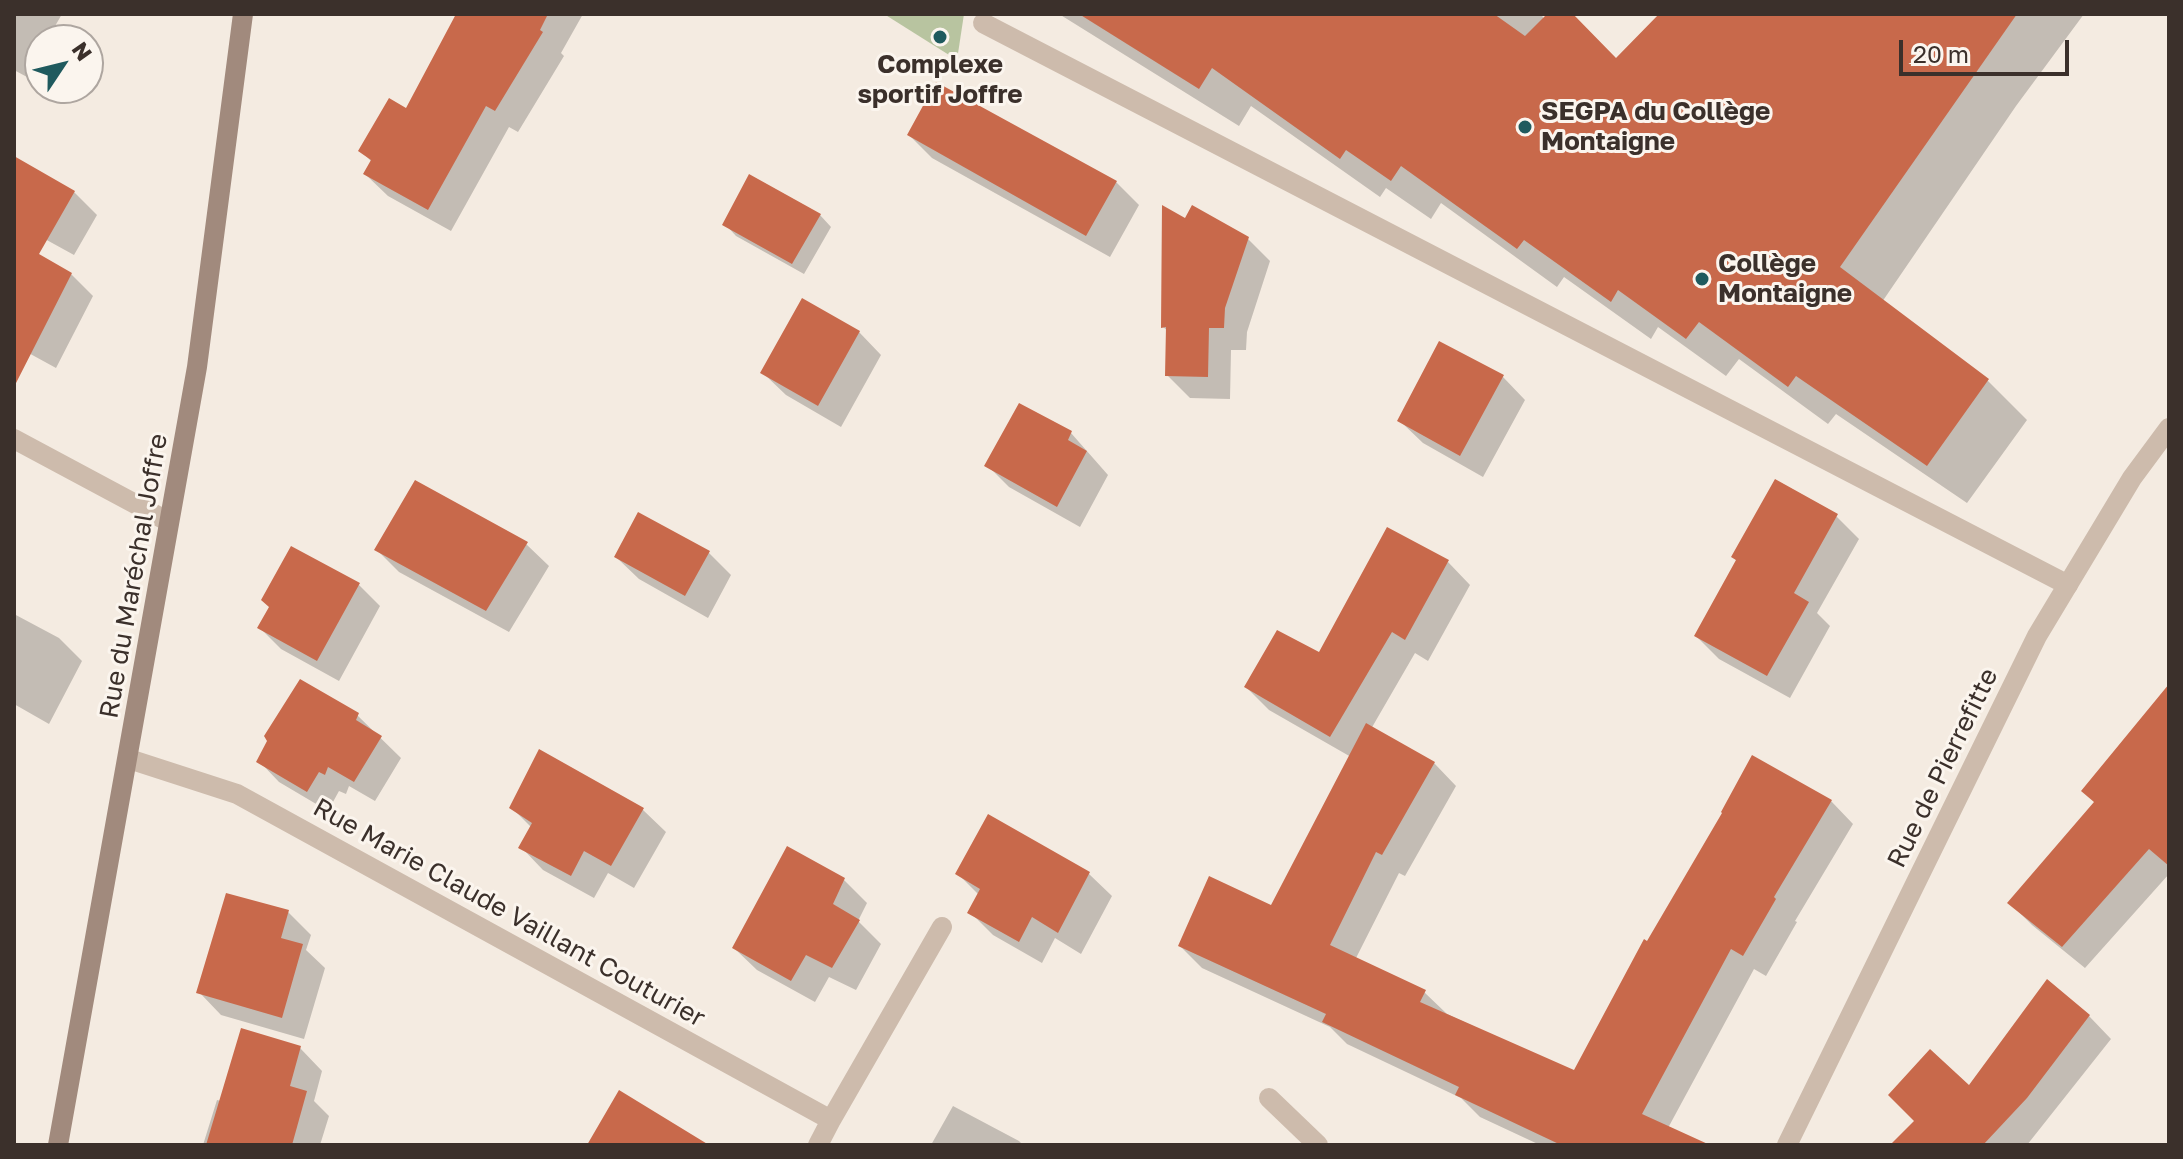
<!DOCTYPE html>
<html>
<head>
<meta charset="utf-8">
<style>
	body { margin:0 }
	#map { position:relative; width:2183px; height:1159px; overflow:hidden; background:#f4ebe1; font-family:"Golos Text",sans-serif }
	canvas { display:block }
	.frame { position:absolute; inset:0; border:16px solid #3b302b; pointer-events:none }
	.north { position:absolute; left:24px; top:24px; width:80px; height:80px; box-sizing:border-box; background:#fbf5ee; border:2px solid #aea6a0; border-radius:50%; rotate:55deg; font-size:22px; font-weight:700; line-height:32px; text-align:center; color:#3b302b }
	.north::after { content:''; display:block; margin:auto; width:28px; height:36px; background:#1f5a5e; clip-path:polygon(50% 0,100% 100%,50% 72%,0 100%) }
	.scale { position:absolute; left:1899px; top:40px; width:170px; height:36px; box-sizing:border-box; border:4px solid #3b302b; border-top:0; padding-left:10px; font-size:24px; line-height:28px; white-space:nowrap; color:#3b302b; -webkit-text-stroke:6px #fbf5ee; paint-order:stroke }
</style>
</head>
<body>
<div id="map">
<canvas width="2183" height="1159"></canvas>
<div class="frame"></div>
<div class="north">N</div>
<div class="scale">20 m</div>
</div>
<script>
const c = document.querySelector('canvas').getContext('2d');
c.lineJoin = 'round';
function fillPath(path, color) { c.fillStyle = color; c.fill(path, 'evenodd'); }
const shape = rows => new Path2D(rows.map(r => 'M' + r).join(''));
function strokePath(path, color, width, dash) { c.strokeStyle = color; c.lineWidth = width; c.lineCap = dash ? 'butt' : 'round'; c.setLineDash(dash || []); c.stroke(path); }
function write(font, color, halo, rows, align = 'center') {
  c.font = font + ' "Golos Text",sans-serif'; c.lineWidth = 6; c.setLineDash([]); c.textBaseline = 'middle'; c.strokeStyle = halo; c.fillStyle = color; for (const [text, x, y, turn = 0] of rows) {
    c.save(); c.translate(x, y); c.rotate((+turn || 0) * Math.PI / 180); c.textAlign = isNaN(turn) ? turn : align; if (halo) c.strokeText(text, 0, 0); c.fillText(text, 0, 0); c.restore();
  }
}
const green = shape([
	[884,14,964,14,957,60]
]);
const shadow = shape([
	[14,14,62,14,47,40,40,40,40,53,27,77,14,70],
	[458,14,583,14,561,53,564,56,518,132,509,127,451,231,388,196,365,174,372,162,360,150,407,110],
	[1059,14,1541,14,1544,19,1550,14,1570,14,1616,60,1662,14,2084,14,2016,106,1882,302,1988,381,2027,420,1967,503,1836,414,1828,424,1739,359,1726,376,1658,327,1651,339,1564,277,1557,287,1441,203,1431,219,1386,188,1380,197,1251,106,1239,126],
	[909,135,1116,182,1139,205,1110,257,932,158],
	[14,158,74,192,97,215,74,255,14,222],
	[820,215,831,227,804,274,736,236,725,224],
	[1186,220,1247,238,1270,261,1247,332,1246,350,1231,350,1230,399,1190,398,1167,375,1168,331,1163,327],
	[14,242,71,274,93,296,56,368,14,345],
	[859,332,881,355,841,427,786,395,763,373],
	[1503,377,1525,400,1483,477,1423,443,1400,421],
	[1071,433,1108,475,1080,527,1009,487,987,465],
	[1836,516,1859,539,1817,613,1830,626,1790,698,1719,659,1696,636,1738,562,1733,557],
	[526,544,549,566,509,632,399,572,376,549],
	[709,553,731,575,708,618,639,579,616,557],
	[1448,562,1470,585,1428,661,1415,653,1371,729,1434,763,1456,786,1405,876,1399,873,1355,960,1424,992,1447,1014,1575,1073,1647,944,1831,801,1853,824,1795,921,1797,922,1766,976,1754,969,1668,1128,1695,1145,1540,1145,1480,1117,1461,1098,1347,1044,1330,1027,1202,968,1180,946,1272,908,1351,757,1269,710,1246,687,1320,655],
	[359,585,380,606,339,681,281,649,260,628],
	[14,614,59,638,82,661,49,724,14,704],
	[357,715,401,758,375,801,349,786,346,794,339,791,328,811,279,782,259,761],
	[2169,766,2169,874,2085,968,2032,925,2010,903],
	[512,808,643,810,666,832,634,888,608,873,594,898,543,870,521,847,532,828],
	[958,874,1089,874,1112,896,1081,954,1055,938,1042,963,993,935,970,912,979,895],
	[844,880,867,903,858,921,881,944,856,990,829,977,815,1002,757,970,734,948],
	[288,912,311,935,306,950,325,968,304,1039,221,1015,199,992],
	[2089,1016,2111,1039,2027,1145,1893,1145,1969,1088],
	[300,1048,322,1071,314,1101,329,1116,320,1145,203,1145,217,1100,221,1101],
	[953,1106,1019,1141,1023,1145,931,1145]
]);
const building = shape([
	[456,14,548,14,540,30,543,32,495,111,486,106,428,210,363,174,371,160,358,151,389,98,406,108],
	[1079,14,1494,14,1525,36,1547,14,1573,14,1616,58,1659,14,2017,14,1840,267,1989,379,1927,466,1796,376,1788,387,1699,322,1686,339,1618,290,1611,302,1524,240,1517,249,1401,166,1391,181,1346,150,1340,159,1212,68,1199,89],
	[936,82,1117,181,1086,236,907,135],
	[14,156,75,191,39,254,72,273,14,387],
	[749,174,821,214,792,264,722,225],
	[1162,205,1185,218,1192,205,1249,237,1225,308,1224,328,1209,328,1208,377,1165,376,1166,327,1161,328],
	[802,298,860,331,818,406,760,373],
	[1439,341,1504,375,1460,456,1397,421],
	[1019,403,1072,431,1068,440,1087,451,1057,507,984,466],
	[1775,479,1838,514,1794,593,1809,602,1767,676,1694,636,1736,560,1731,557],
	[415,480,528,542,486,611,374,550],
	[638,512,710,551,685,596,614,557],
	[1387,527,1449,560,1405,640,1392,632,1330,737,1244,687,1277,630,1319,652],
	[291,546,360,583,317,661,257,628,269,607,261,600],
	[300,679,359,713,356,720,382,736,354,782,328,767,325,775,319,772,307,792,256,762,267,741,264,736],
	[2169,684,2169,866,2149,849,2062,947,2007,903,2094,802,2081,791],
	[1366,723,1435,762,1382,855,1376,852,1330,945,1426,990,1420,1002,1574,1070,1644,939,1647,941,1722,813,1721,812,1752,755,1832,800,1774,897,1776,899,1743,956,1731,949,1642,1114,1710,1145,1561,1145,1455,1095,1459,1087,1322,1022,1326,1014,1178,946,1209,876,1271,905],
	[539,749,644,808,611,866,584,851,571,876,518,848,532,823,509,808],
	[988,814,1090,872,1058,933,1032,917,1019,942,967,913,980,889,955,874],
	[787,846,845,878,833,904,860,920,832,968,806,955,791,981,732,948],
	[226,893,289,910,281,938,303,944,282,1018,196,993],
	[2047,979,2090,1015,2027,1098,1983,1145,1890,1145,1914,1121,1888,1095,1930,1049,1969,1085],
	[241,1028,301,1046,290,1086,307,1091,292,1145,206,1145],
	[619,1090,709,1145,587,1145]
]);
const lane = shape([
	[983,23,2068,585]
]);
const street = shape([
	[14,439,169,522],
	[129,759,237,794,831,1120,818,1145],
	[1269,1098,1318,1145],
	[831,1120,942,927],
	[1787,1145,2037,636,2132,478,2169,428]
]);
const secondary = shape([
	[58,1145,197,367,243,14]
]);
const markers = [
	[940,37,8,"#1f5a5e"],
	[1525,127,8,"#1f5a5e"],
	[1702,279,8,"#1f5a5e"]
];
const poiNames = [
	["Complexe",940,65,"center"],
	["sportif Joffre",940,95,"center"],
	["SEGPA du Collège",1541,112],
	["Montaigne",1541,142],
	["Collège",1718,264],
	["Montaigne",1718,294]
];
const streetNames = [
	["Rue du Maréchal Joffre",134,576,-80],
	["Rue de Pierrefitte",1943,768,-64],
	["Rue Marie Claude Vaillant Couturier",509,913,29]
];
fillPath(green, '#b8c4a0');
fillPath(shadow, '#0003');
fillPath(building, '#c8694b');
strokePath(lane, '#cdbbac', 20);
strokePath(street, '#cdbbac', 20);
strokePath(secondary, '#a18a7d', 20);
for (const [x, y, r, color] of markers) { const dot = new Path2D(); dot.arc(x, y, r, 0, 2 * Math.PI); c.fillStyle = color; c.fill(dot); strokePath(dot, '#fbf5ee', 3); }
write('bold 26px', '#3b302b', '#fbf5ee', poiNames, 'left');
write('26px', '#3b302b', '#fbf5ee', streetNames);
</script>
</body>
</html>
